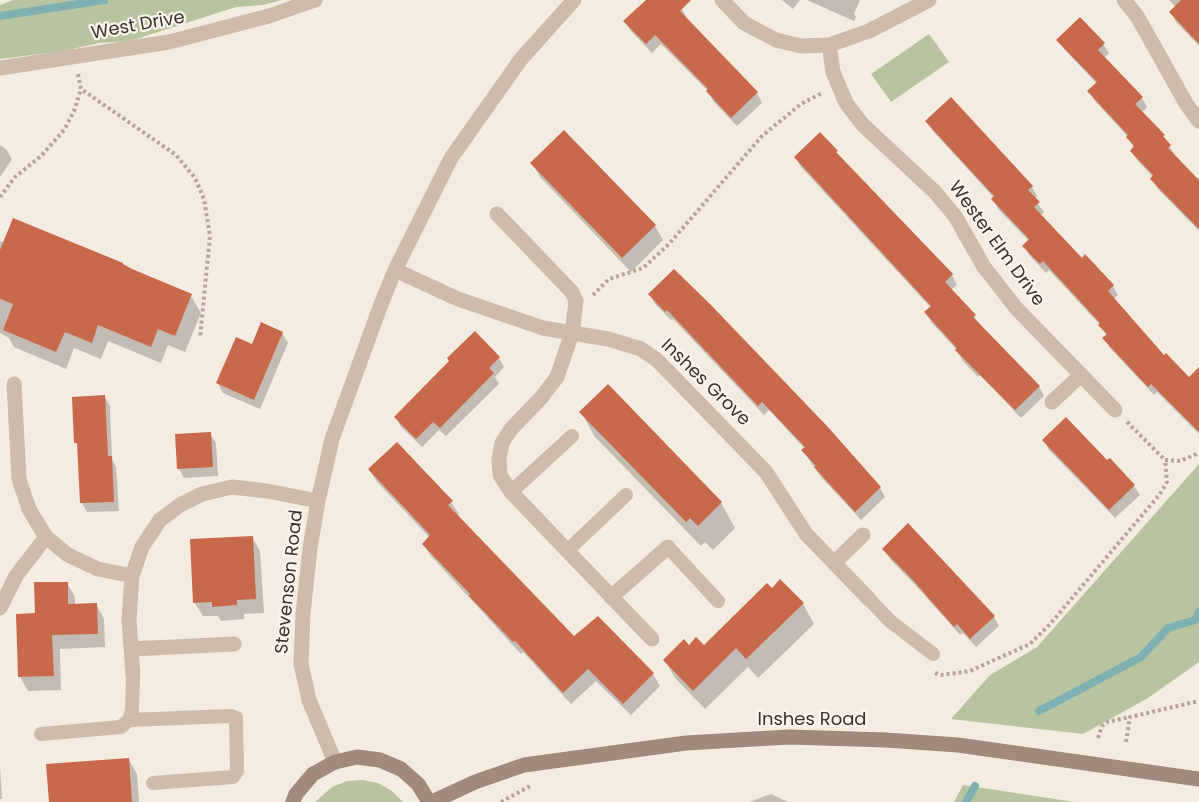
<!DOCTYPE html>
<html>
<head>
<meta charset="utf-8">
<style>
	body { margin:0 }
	canvas { display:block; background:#f4ebe1 }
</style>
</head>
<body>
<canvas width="1199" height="802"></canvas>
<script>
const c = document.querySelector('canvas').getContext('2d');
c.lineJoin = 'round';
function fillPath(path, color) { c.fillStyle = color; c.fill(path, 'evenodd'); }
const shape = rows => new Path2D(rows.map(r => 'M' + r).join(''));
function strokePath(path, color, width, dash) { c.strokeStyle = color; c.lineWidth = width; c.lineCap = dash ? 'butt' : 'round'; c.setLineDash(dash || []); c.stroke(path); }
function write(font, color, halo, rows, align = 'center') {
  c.font = font + ' Poppins,sans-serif'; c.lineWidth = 4.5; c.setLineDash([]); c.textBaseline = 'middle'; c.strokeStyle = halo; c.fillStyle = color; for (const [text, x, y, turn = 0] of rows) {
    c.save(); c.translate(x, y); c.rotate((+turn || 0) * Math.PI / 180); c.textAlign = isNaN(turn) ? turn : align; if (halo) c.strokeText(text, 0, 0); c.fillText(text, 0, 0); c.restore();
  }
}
const green = shape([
	[13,0,282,0,263,5,236,7,130,41,99,43,64,51,0,59,0,5],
	[929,34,949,62,891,102,871,74],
	[1199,464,1199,662,1148,698,1083,734,951,719,990,675,1037,647],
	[363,780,378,783,392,791,403,802,315,802,332,787,347,781],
	[963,785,1074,802,954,802]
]);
const shadow = shape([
	[648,0,673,0,682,9,687,18,686,19,757,93,762,103,737,126,713,101,708,91,661,44,652,53,631,31,625,22],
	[782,0,800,0,793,9],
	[807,0,860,0,854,14,856,17,854,21],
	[1169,0,1199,0,1199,46,1176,22,1171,12,1176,7],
	[1058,40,1103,44,1109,53,1104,58,1142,98,1147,107,1142,113,1163,136,1175,155,1199,182,1199,231,1157,188,1152,179,1153,177,1137,160,1132,151,1134,148,1128,137,1095,101,1089,91,1097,84,1064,49],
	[927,121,1032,187,1037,196,1034,199,1044,212,1040,216,1082,260,1113,286,1118,295,1114,299,1164,357,1189,379,1199,383,1199,434,1157,392,1154,395,1110,348,1104,338,1107,336,1100,325,1049,270,1046,273,1029,255,1024,246,1029,241,998,209,993,199,994,198,932,130],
	[564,132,655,226,663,240,631,272,540,177,532,163],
	[820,134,841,160,952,275,957,285,951,290,974,316,980,325,1039,386,1044,396,1021,418,980,375,978,377,962,360,957,350,931,322,926,312,931,308,801,167,796,158],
	[0,145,6,149,12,159,0,177],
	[0,241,191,296,201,313,185,352,168,345,161,363,108,341,101,359,74,348,66,369,14,347,9,338,0,333],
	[650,295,880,488,885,497,861,520,821,477,803,451,805,449,769,410,764,415,673,319,671,320,655,304],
	[282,333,288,343,260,409,223,393,218,383,253,346],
	[499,358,504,367,495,377,499,384,446,436,439,430,422,447,401,427,396,417],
	[608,386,721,503,735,528,713,550,705,542,701,546,595,437,581,412],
	[105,397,110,406,112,460,116,467,119,511,87,512,82,503,79,448,76,442],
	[210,434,216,443,218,476,184,478,179,468],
	[1044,440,1107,462,1134,486,1140,495,1115,518,1049,450],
	[369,470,451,502,459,514,457,516,574,638,653,674,660,686,631,715,596,681,571,704,523,652,521,654,431,556,423,544,430,538,377,482],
	[252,537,260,551,264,613,244,614,244,619,221,621,218,616,203,616,194,602],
	[884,549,994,617,999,626,976,647,963,633,960,635,918,588,890,559],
	[67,583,75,597,75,605,96,604,104,619,105,647,60,649,61,690,28,691,20,677,18,615,37,615],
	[772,590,803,604,814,624,758,678,748,667,705,709,676,679,664,660,689,647,704,647],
	[129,760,137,774,139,802,50,802],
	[0,766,2,799,0,799],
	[771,794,788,802,749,802]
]);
const stream = shape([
	[0,16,104,0],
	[1039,711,1141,657,1168,628,1195,620,1199,612],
	[966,802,975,786]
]);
const building = shape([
	[646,0,691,0,680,11,758,92,731,118,706,91,708,89,655,35,646,44,623,21],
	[1181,0,1199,0,1199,44,1169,12],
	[1080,17,1105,43,1098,50,1143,97,1135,104,1165,135,1163,136,1171,145,1168,148,1199,180,1199,229,1150,179,1153,175,1130,151,1134,146,1126,137,1128,135,1087,91,1097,82,1056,40],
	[951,97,1033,186,1028,190,1040,202,1034,207,1082,258,1085,254,1114,285,1108,291,1164,355,1166,353,1189,377,1199,367,1199,432,1151,384,1148,387,1102,338,1107,334,1098,325,1100,323,1043,261,1040,264,1022,246,1029,239,991,199,994,196,925,121],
	[564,130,656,225,622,258,530,163],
	[820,132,838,151,836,152,953,274,945,282,976,315,973,317,1040,386,1015,410,955,350,957,348,924,312,931,306,794,157],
	[13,218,123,263,123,264,132,269,192,294,175,336,158,329,151,347,98,325,92,343,65,332,56,352,3,330,13,304,0,299,0,250],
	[674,269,710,304,827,426,881,487,855,512,814,467,816,466,801,450,805,447,762,402,758,406,667,310,665,312,648,294],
	[261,322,283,332,254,400,216,383,236,337,252,344],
	[475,331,500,357,489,368,494,373,440,428,433,422,416,439,394,417,449,361,447,358],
	[608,384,722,502,698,526,690,518,686,522,579,412],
	[105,395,108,456,112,456,114,502,80,503,77,443,74,443,72,397],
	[1066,417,1107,460,1110,458,1135,485,1109,510,1042,440],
	[211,432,213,467,177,469,175,434],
	[397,442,453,501,448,505,574,636,598,616,654,673,623,704,588,669,563,693,515,641,513,642,469,596,470,594,422,544,430,535,368,469],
	[908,523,995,616,970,639,957,624,954,627,911,578,882,549],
	[253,536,256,599,237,600,237,605,212,607,212,602,193,603,190,539],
	[780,579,804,603,746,659,736,648,693,691,663,660,684,639,689,645,696,637,704,645,767,583,772,588],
	[34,582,68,582,68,604,97,603,98,634,52,635,54,676,18,677,16,614,35,613],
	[129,758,132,802,49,802,46,764]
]);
const path = shape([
	[78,74,81,89,176,155,195,178,204,199,210,236,200,338],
	[0,197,15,177,41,156,64,130,74,111,81,89],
	[593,295,609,279,643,268,669,244,762,136,801,104,822,93],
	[1127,422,1165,460],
	[935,673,941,675,970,671,1030,644,1051,623,1160,494,1167,482,1165,460,1180,461,1199,453],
	[1098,738,1102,726,1107,722,1130,717],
	[1126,742,1130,717,1199,701],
	[501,802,532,785]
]);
const lane = shape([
	[511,492,572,436],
	[668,547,718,601],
	[567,551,626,495],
	[870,600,890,621,933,654],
	[129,720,230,716,236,718,237,771,233,777,153,783],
	[41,734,121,727,129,720,132,710,133,676]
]);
const street = shape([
	[722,0,744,23,776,40,801,46,829,45,869,31,929,0],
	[1124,0,1137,16,1187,105,1199,121],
	[829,45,833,72,846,103,863,125,935,192,955,216,984,267,1016,308,1115,410],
	[0,68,169,42,269,16,315,0],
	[497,214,572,292,576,301,572,333,557,377,541,398,511,429,502,443,499,459,500,475,511,492,652,639],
	[395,270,458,299,543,328,608,339,641,349,657,360,766,472,806,534,870,600],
	[14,384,19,479,29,509,46,537,68,555,98,569,132,576],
	[1052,402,1081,375],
	[834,563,863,535],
	[611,597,668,547],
	[0,608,16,576,46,537],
	[131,649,234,644],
	[133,676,129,620,132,576,142,547,160,520,180,505,202,494,232,487,267,491,318,501],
	[335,762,309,700,301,664,303,614,310,548,318,501,332,439,380,307,395,270,451,158,521,59,574,0]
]);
const secondary = shape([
	[293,802,296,794,313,774,335,762,357,757,380,760,401,769,418,784,429,802],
	[432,802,475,782,524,765,686,743,789,737,886,740,958,745,1199,779]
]);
const streetNames = [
	["West Drive",138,26,-10],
	["Wester Elm Drive",996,244,54],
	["Inshes Grove",705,383,44],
	["Stevenson Road",290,582,-84],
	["Inshes Road",812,720]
];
fillPath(green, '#b8c4a0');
fillPath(shadow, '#0003');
strokePath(stream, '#7fb0b2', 8);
fillPath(building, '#c8694b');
strokePath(path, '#b9a596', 4, [3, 3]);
strokePath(lane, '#cdbbac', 14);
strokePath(street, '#cdbbac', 15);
strokePath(secondary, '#a18a7d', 15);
write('18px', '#3b302b', '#fbf5ee', streetNames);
</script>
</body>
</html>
